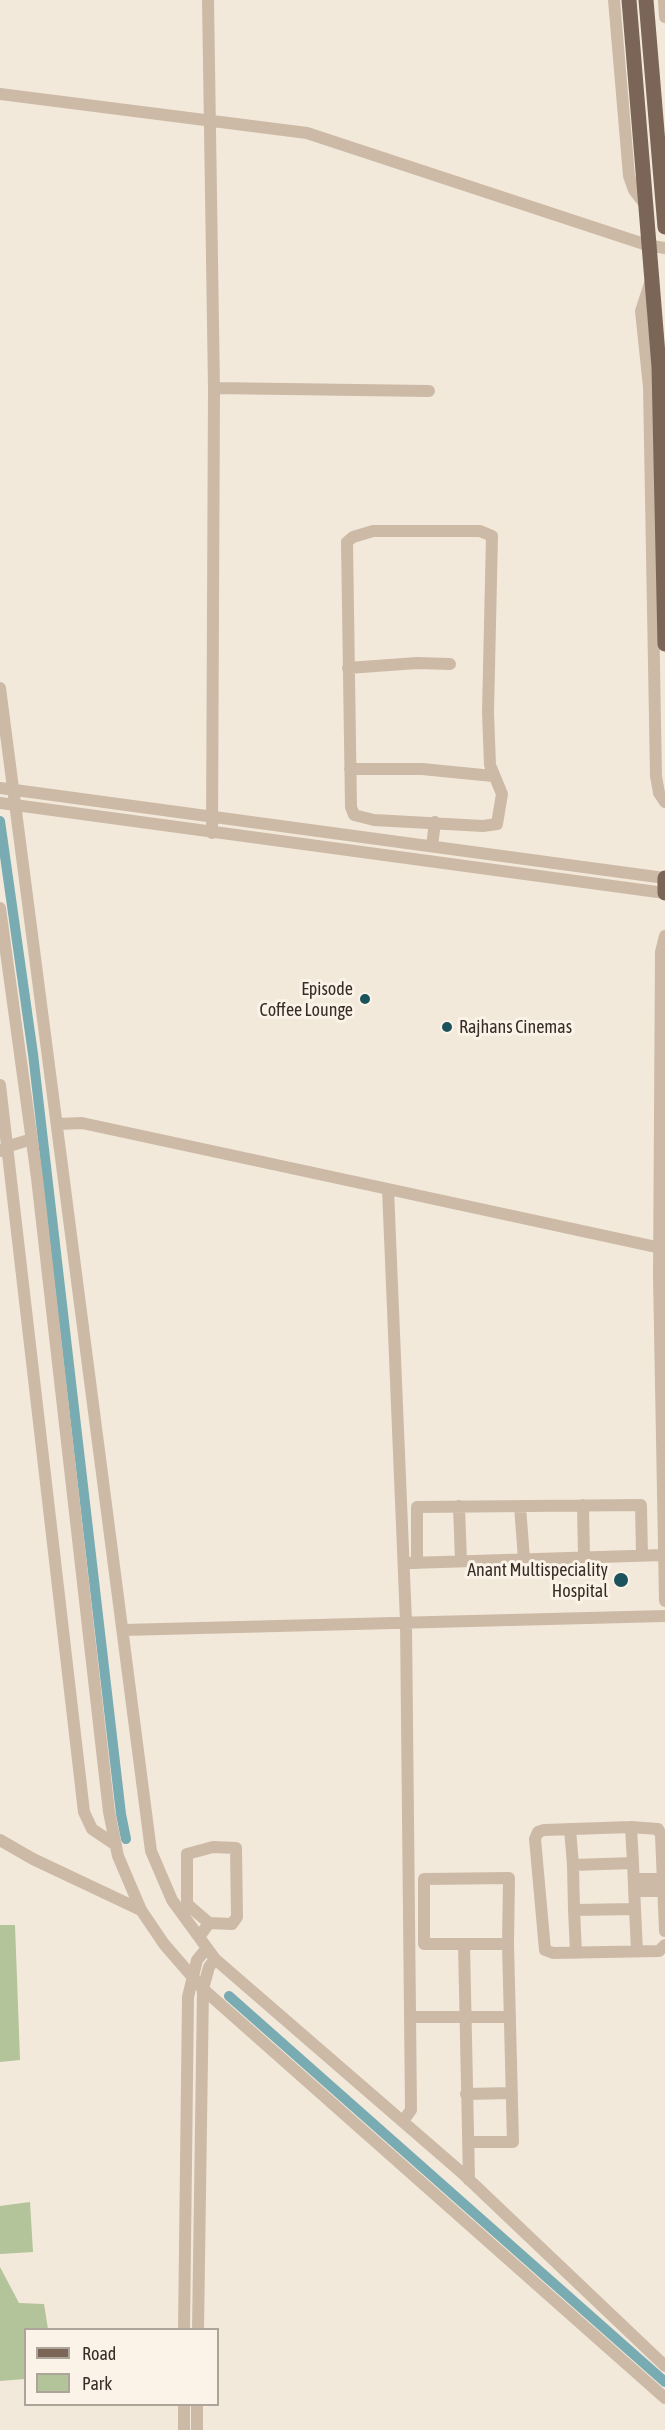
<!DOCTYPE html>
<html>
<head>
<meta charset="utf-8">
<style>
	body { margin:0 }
	#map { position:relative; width:665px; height:2430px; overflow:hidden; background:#f3e9db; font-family:"Asap Condensed",sans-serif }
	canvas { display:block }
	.legend { position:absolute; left:24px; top:2328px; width:195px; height:78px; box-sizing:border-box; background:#fbf3e7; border:2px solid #ada49a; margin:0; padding:8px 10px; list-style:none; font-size:18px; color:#382d27 }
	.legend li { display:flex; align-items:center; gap:12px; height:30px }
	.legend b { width:30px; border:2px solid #ada49a }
</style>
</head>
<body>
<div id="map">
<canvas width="665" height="2430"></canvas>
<ul class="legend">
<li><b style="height:8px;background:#7b6557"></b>Road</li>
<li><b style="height:16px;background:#b3c39a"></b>Park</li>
</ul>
</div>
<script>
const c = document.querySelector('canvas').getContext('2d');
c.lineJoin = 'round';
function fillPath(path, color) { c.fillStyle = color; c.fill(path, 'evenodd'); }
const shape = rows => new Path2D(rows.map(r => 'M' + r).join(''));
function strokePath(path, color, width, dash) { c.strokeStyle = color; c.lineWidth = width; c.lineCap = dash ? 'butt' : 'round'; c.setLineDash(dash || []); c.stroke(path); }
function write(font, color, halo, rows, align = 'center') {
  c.font = font + ' "Asap Condensed",sans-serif'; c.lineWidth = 6; c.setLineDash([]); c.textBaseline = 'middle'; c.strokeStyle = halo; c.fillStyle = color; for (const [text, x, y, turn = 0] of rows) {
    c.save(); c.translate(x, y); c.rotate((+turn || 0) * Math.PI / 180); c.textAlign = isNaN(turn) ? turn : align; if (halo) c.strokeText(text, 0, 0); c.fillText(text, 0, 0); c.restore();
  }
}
const green = shape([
	[0,1925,15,1925,20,2060,0,2062],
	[30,2202,33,2252,0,2254,0,2206],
	[0,2267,19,2303,44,2304,48,2329,26,2330,25,2379,0,2381]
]);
const canal = shape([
	[0,821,33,1054,121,1814,126,1839],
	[229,1996,665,2382]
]);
const minor = shape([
	[208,0,214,388,212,833],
	[614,0,629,176,634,190,644,203],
	[664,0,665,17],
	[0,94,307,133,647,245,665,248],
	[651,280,641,311,649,387,656,776,659,793,665,802],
	[214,388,429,391],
	[373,531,480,531,492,536,488,712,490,765,502,794,497,824,483,826,374,820,354,815,351,807,347,542,353,537,373,531],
	[348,668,417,663,450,664],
	[0,688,151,1851,172,1900,215,1959,461,2172,665,2366],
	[350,769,422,769,493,776],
	[0,788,665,878],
	[0,803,665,893],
	[432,846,435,822],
	[0,908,37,1178,109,1812,118,1856,141,1910,164,1944,203,1989,665,2398],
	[665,936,661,952,659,1276,665,1601],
	[0,1085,84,1812,92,1829,116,1845],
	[58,1124,82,1123,388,1189,406,1622,411,2110,403,2121],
	[2,1151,6,1147,32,1139],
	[388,1189,665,1249],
	[583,1505,584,1557],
	[459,1506,461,1561],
	[520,1506,524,1559],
	[410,1563,663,1555],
	[417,1563,417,1507,641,1505,642,1555],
	[123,1630,665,1616],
	[631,1827,633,1863],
	[570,1829,573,1865],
	[0,1840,33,1859,141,1910],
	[633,1863,635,1909,574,1910,573,1865,633,1863],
	[634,1879,665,1879],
	[634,1891,665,1891],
	[635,1909,637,1951],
	[574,1910,576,1953],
	[665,1931,661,1835,658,1829,631,1827,544,1830,538,1832,535,1839,545,1950,553,1953,659,1951,665,1945],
	[199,1937,209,1923,187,1904,187,1854,213,1847,236,1848,237,1917,232,1924,209,1923],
	[464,1944,469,2180],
	[410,2017,510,2017],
	[466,2094,512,2093],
	[468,2142,513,2142,508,1944,424,1944,424,1879,509,1878,508,1944],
	[184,2330,188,1997,197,1960,207,1948],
	[198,2330,203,1989,209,1967,215,1959],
	[184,2430,184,2404],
	[197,2430,197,2404]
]);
const major = shape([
	[629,0,659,367,665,644],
	[646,0,665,227],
	[665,878,665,893]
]);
const markers = [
	[365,999,6,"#1a535c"],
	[447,1027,6,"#1a535c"],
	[621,1580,8,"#1a535c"]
];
const poiNames = [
	["Episode",353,989],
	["Coffee Lounge",353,1010],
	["Rajhans Cinemas",459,1027,"left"],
	["Anant Multispeciality",608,1570],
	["Hospital",608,1591]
];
fillPath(green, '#b3c39a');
strokePath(canal, '#78acb2', 10);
strokePath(minor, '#ccbaa6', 12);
strokePath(major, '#7b6557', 15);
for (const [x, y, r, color] of markers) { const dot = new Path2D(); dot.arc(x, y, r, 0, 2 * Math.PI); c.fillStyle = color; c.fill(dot); strokePath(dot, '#fbf3e7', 2); }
write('18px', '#382d27', '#fbf3e7', poiNames, 'right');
</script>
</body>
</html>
